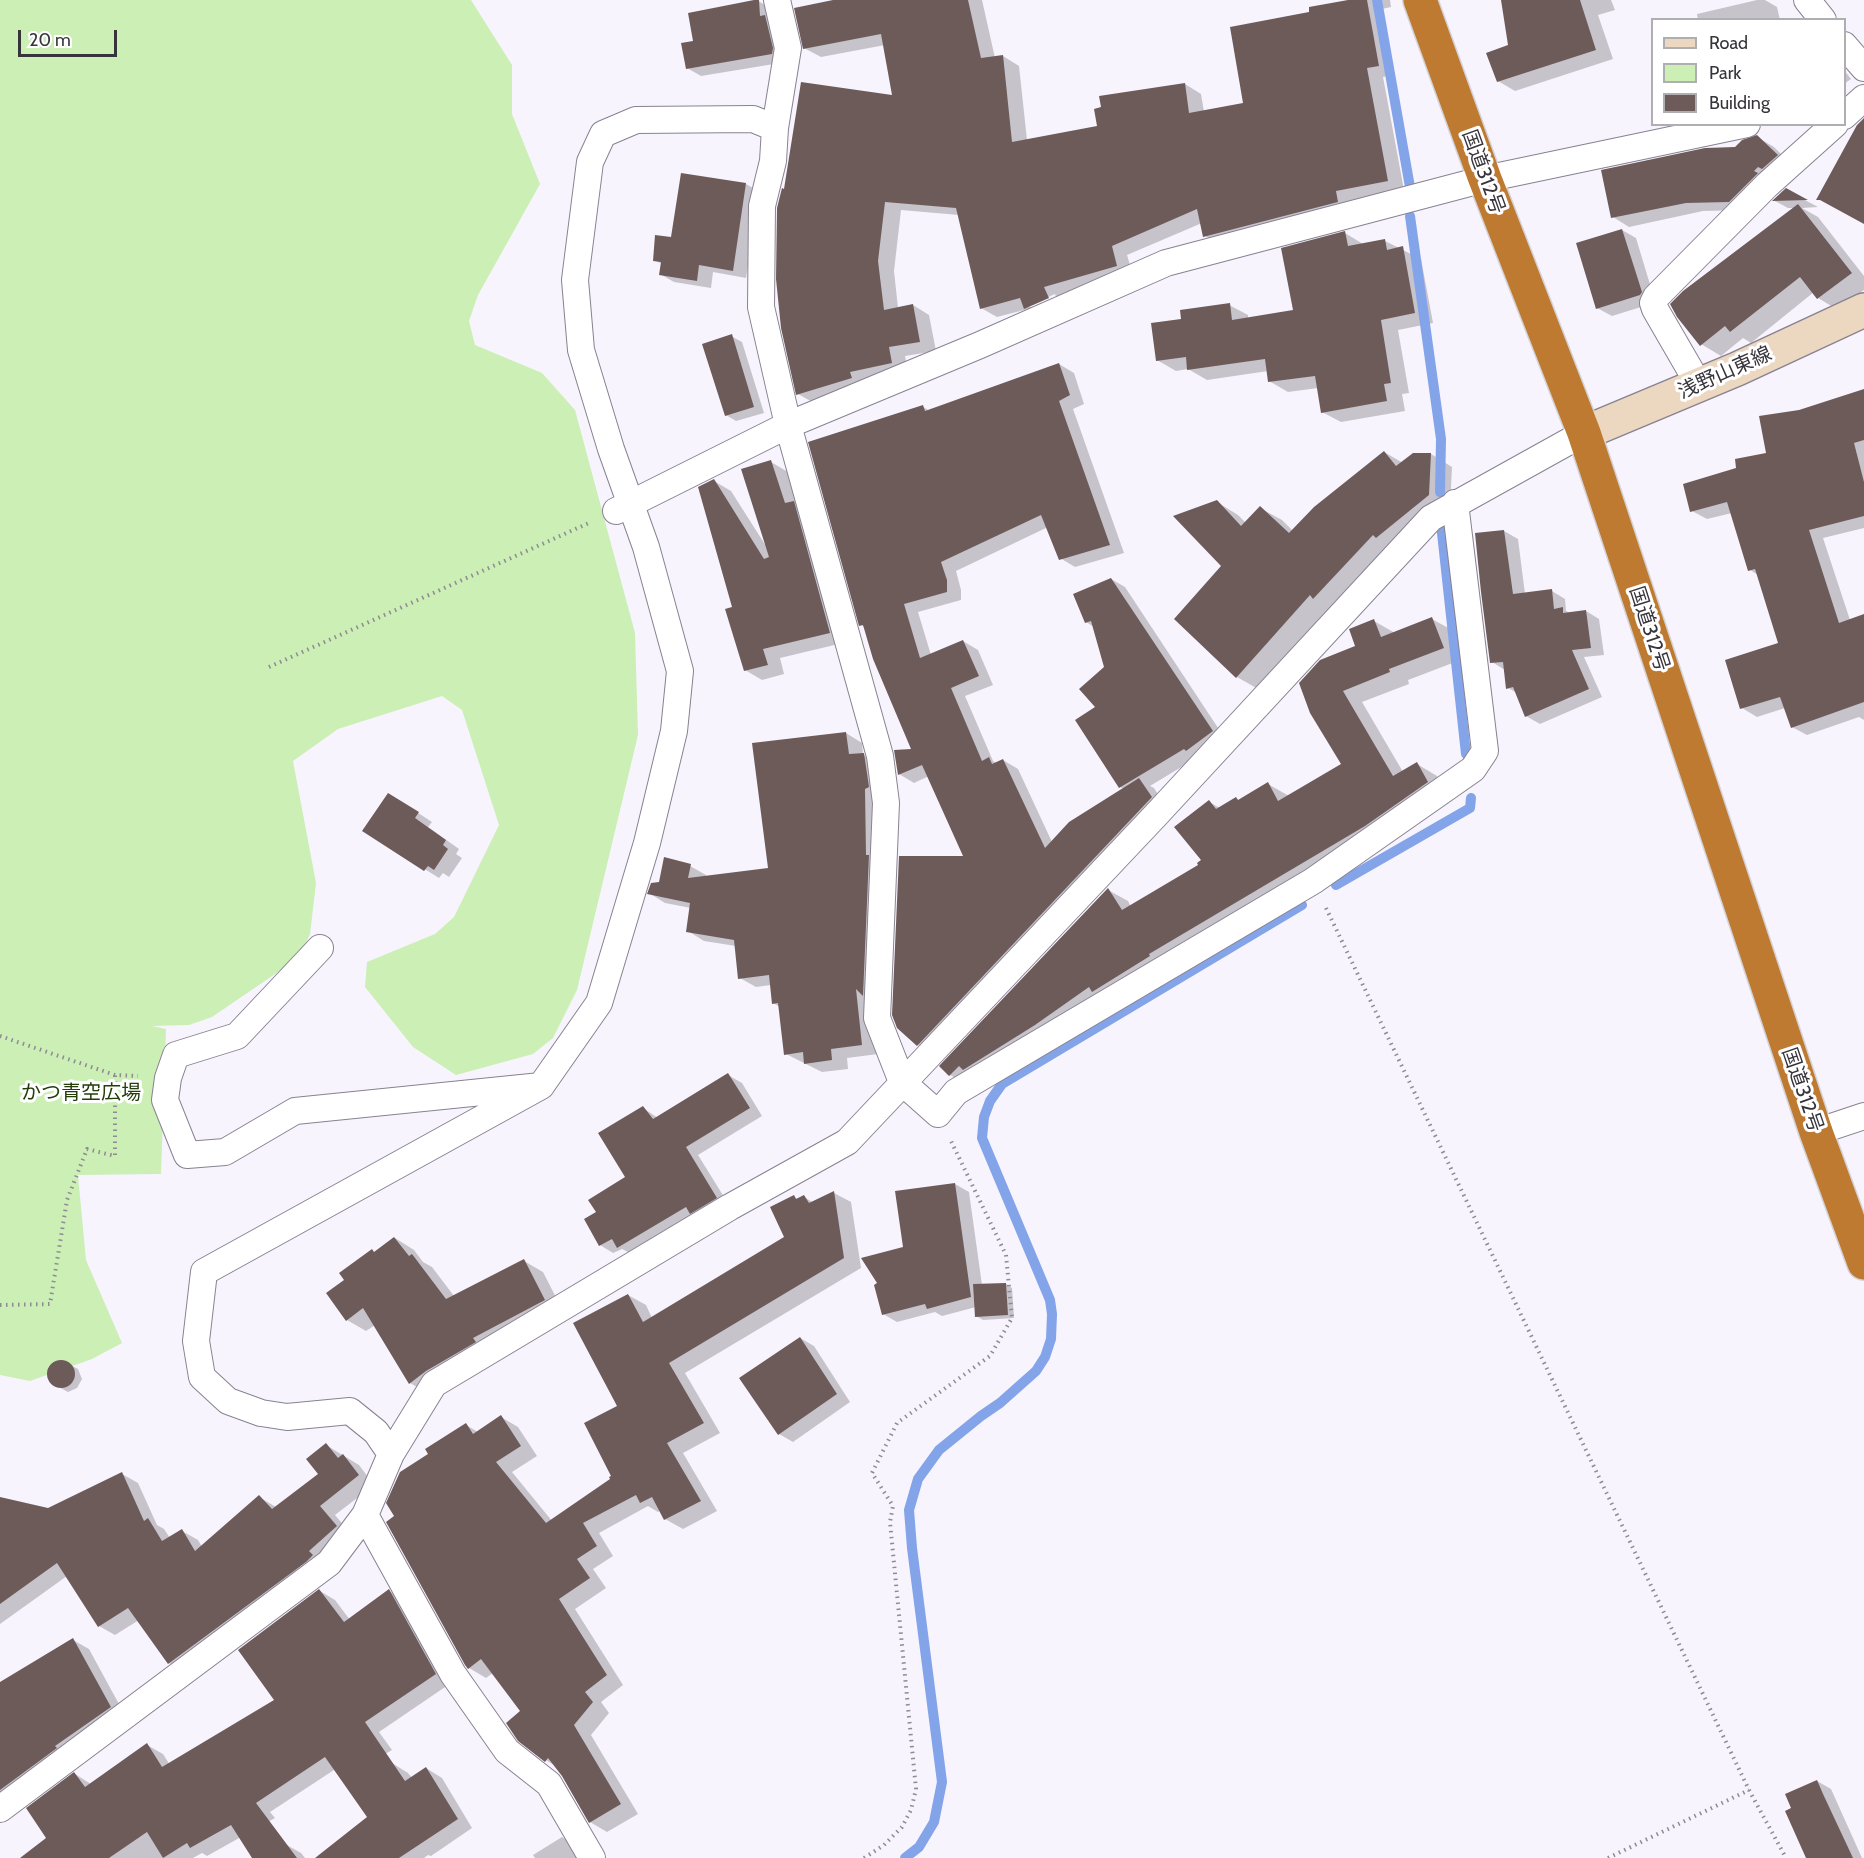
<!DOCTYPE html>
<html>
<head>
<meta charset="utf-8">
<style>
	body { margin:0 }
	#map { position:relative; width:1864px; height:1858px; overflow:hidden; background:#f8f4fe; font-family:Cabin,sans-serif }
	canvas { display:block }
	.legend { position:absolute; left:1651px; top:18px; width:195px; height:108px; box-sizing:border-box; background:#fff; border:2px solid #afaeb1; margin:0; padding:8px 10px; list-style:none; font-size:18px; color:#37343b }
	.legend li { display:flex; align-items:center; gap:12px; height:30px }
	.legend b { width:30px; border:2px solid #afaeb1 }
	.scale { position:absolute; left:18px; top:30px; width:99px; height:27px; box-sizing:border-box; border:3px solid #37343b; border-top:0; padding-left:8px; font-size:18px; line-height:21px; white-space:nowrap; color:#37343b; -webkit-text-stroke:4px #fff; paint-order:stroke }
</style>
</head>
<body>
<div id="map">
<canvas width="1864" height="1858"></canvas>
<ul class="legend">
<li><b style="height:8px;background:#ecd7c1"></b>Road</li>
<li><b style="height:16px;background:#cbefb5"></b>Park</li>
<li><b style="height:16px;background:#6d5b5a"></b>Building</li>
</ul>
<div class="scale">20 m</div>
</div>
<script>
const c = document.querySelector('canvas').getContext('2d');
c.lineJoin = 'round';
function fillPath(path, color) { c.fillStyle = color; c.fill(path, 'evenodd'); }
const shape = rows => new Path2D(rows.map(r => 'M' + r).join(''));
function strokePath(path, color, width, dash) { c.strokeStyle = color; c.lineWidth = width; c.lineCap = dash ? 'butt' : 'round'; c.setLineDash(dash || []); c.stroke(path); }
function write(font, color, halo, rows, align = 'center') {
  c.font = font + ' Cabin,"Noto Sans JP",sans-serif'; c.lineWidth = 6; c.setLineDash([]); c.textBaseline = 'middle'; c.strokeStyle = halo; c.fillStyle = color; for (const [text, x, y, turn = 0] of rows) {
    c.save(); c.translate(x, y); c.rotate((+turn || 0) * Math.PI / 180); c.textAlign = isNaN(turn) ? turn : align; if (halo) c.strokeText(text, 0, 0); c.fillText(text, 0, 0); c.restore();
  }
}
const green = shape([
	[0,0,471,0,512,65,512,114,540,184,478,295,469,321,475,345,542,373,575,410,635,633,638,735,577,990,553,1038,533,1054,456,1075,413,1047,365,987,367,962,435,934,454,917,499,825,462,710,442,696,338,729,293,761,316,883,310,934,300,957,212,1017,189,1025,152,1026,166,1029,161,1174,78,1175,86,1260,122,1343,92,1359,30,1381,0,1375]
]);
const shadow = shape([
	[841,0,982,0,995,58,1003,56,1019,66,1027,140,1098,127,1185,84,1201,94,1204,112,1244,104,1311,13,1352,0,1390,0,1391,7,1382,9,1394,74,1383,77,1404,190,1352,200,1354,211,1221,245,1205,236,1202,223,1127,255,1133,275,1060,296,1064,308,1042,317,1028,309,997,317,981,308,959,215,901,210,894,271,898,308,913,305,929,315,936,351,905,356,908,372,814,403,798,394,894,97,885,45,821,57,804,48],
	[1055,294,1056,297,1033,307,1026,307],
	[1502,0,1611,0,1615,10,1598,15,1613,59,1515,91,1498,81,1510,46],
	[1757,0,1765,0,1777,7,1780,20,1698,20,1697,14],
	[758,1,772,9,786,62,701,76,687,68],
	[1844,70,1851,79,1844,84],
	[1757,137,1774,147,1793,166,1746,210,1703,211,1629,227,1613,217],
	[746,184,760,192,746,278,713,272,711,288,674,282,660,274,662,264,654,260,672,239],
	[1786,190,1818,207,1802,208,1818,217,1864,276,1864,290,1838,310,1818,298,1814,292,1751,343,1743,338,1721,356,1701,344,1795,208,1788,208,1775,201],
	[1622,230,1636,238,1655,301,1654,303,1612,316,1597,308],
	[1345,233,1363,244,1385,241,1421,259,1433,323,1398,330,1409,393,1402,394,1405,411,1341,422,1322,412,1318,388,1288,392,1269,381,1268,371,1207,380,1188,369,1176,371,1157,360,1182,320,1229,305,1248,315,1248,319,1295,311],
	[731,336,742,342,764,413,736,421,726,415],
	[1059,364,1074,373,1084,404,1073,409,1124,553,1075,567,1060,558,1048,527,956,571,961,590,961,600,918,612,931,655,963,641,978,650,993,685,965,696,993,761,996,763,1003,760,1018,769,1052,842,1124,789,1120,787,1077,721,1097,708,1106,667,1094,627,1086,622,1111,579,1125,587,1226,740,1150,786,1154,788,1166,807,933,1054,918,1045,966,858,929,776,914,783,899,774,913,750,865,627,861,625,923,407,930,411],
	[1864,395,1864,528,1823,538,1850,620,1864,615,1864,720,1859,717,1807,735,1792,727,1785,708,1757,717,1742,708,1780,644,1758,575,1750,570,1732,513,1707,519,1692,511,1738,469,1767,455,1800,411],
	[1384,452,1403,463,1414,454,1431,454,1452,467,1450,507,1258,689,1237,677,1217,502,1238,515,1246,523,1260,508,1282,520,1293,531],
	[771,462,788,472,847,642,780,658,784,674,762,680,745,670,714,481,731,491,766,546],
	[1504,531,1518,539,1525,594,1552,591,1565,599,1566,611,1570,613,1586,611,1599,619,1604,655,1584,657,1602,697,1540,724,1526,716,1517,693,1508,688,1505,670,1492,662],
	[1432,619,1452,630,1463,659,1408,680,1409,684,1362,702,1403,772,1417,764,1437,776,1447,794,970,1086,950,1075,941,1066,1108,890,1128,901,1131,907,1200,865,1203,861,1209,802,1220,808,1236,799,1240,801,1268,784,1289,796,1343,765,1312,713,1374,621,1395,633],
	[846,733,862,743,863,755,880,764,878,1054,847,1058,848,1069,822,1072,786,1054,780,1007,773,1003,771,985,756,987,740,978,736,946,704,941,688,931,691,908,665,903,649,893,660,883,690,866,706,875,706,877,770,869],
	[403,803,432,822,428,827,459,849,456,854,462,858,449,877,443,873,439,878,364,831],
	[728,1075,742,1083,762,1116,698,1155,729,1205,632,1254,622,1249,613,1253,600,1245,598,1213,627,1178,643,1108,658,1118],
	[955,1184,969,1192,982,1285,1006,1284,1012,1288,1014,1318,983,1320,976,1316,976,1307,942,1316,935,1312,897,1322,883,1314,905,1248],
	[834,1193,851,1202,861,1268,685,1373,720,1433,683,1453,717,1511,683,1529,665,1519,661,1510,658,1512,648,1506,599,1533,613,1556,593,1569,606,1588,575,1609,623,1685,601,1702,609,1713,591,1735,638,1814,607,1832,590,1822,557,1767,546,1760,523,1711,493,1673,486,1678,469,1668,396,1516,430,1454,466,1425,478,1432,501,1417,518,1427,537,1456,512,1472,552,1521,612,1480,628,1295,646,1305,652,1318,786,1238,794,1197,799,1200,804,1197,814,1203],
	[395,1238,414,1250,423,1262,432,1267,454,1296,524,1261,543,1272,563,1311,429,1394,410,1383,375,1325,366,1331,347,1320,346,1281,372,1251,375,1253],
	[800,1338,814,1346,850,1402,793,1442,779,1434],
	[61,1360,78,1369,82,1379,77,1388,68,1392,51,1383,47,1373,51,1364],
	[326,1445,359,1465,374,1485,335,1515,352,1535,185,1672,169,1663,139,1620,115,1635,99,1626,67,1576,0,1624,0,1501,48,1509,122,1474,138,1483,157,1525,164,1529,170,1538,182,1531,198,1540,202,1547,259,1497,276,1507,320,1474],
	[320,1591,335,1600,350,1620,389,1591,405,1600,451,1683,379,1732,392,1750,349,1775,337,1768,270,1812,275,1818,207,1856,202,1853,193,1858,22,1858,48,1838,75,1774,91,1784,147,1745,163,1754,170,1765,277,1700],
	[73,1640,89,1649,126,1717,0,1814,0,1684],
	[392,1763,408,1773,412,1778,426,1768,442,1778,472,1828,431,1856,428,1855,424,1858,317,1858,369,1818],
	[1817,1781,1831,1789,1862,1858,1811,1858,1793,1809],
	[562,1837,568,1841,578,1858,535,1858,533,1855],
	[285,1844,301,1853,305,1858,266,1858]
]);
const stream = shape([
	[1377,0,1410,187],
	[1410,216,1441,439,1440,492],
	[1441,524,1466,754],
	[1336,885,1470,808,1471,798],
	[905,1858,919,1847,934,1822,942,1782,912,1548,909,1510,918,1479,939,1450,981,1416,1000,1403,1036,1371,1045,1357,1051,1339,1052,1314,1050,1300,982,1138,984,1117,990,1101,1002,1084,1302,905]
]);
const building = shape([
	[754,0,759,0,760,16,765,15,773,48,772,54,686,69,681,43,693,41,688,13],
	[833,0,968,0,981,58,1003,55,1012,142,1097,126,1094,109,1101,107,1099,96,1185,83,1189,113,1243,103,1230,27,1309,12,1309,7,1348,0,1367,0,1379,66,1367,68,1388,181,1336,191,1338,202,1203,237,1197,209,1112,246,1117,266,1044,287,1049,298,1024,309,1020,298,980,309,956,208,885,202,878,261,884,310,913,304,920,342,889,347,892,363,850,372,852,378,796,395,781,328,776,279,777,208,782,188,784,189,801,82,892,95,881,34,803,49,794,8],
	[1501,0,1580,0,1596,50,1497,82,1486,53,1508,45],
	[1864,118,1864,224,1820,200,1816,200,1857,125],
	[1757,135,1778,155,1762,169,1758,167,1754,171,1758,173,1729,202,1686,203,1611,218,1601,170,1705,148,1735,147,1742,140],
	[681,173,746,183,733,271,699,265,697,281,659,275,661,262,653,261,655,235,671,237],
	[1786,188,1808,200,1772,201],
	[1798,204,1852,273,1817,299,1800,277,1730,332,1725,326,1700,346,1677,317,1670,304,1683,291],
	[1622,229,1642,292,1640,295,1596,309,1576,243],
	[1345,231,1348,246,1385,239,1387,250,1403,246,1415,313,1381,320,1391,383,1384,384,1387,401,1321,413,1315,376,1268,382,1265,359,1187,370,1186,357,1156,361,1151,323,1181,319,1180,310,1230,303,1232,320,1293,310,1281,248],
	[732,334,754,407,725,416,702,344],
	[1059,363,1070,395,1059,401,1110,545,1059,560,1041,515,941,562,947,580,947,592,904,604,920,658,963,640,979,676,951,688,982,761,989,757,992,764,1003,759,1045,848,1069,822,1139,778,1152,797,917,1046,897,1028,892,1015,899,856,963,856,922,765,898,775,894,750,911,749,873,659,863,625,859,626,808,442,923,405,925,411],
	[1864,389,1864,440,1854,443,1864,482,1864,516,1809,530,1839,623,1864,614,1864,702,1791,728,1780,697,1740,709,1725,660,1778,643,1755,569,1748,571,1727,502,1690,512,1683,484,1736,468,1735,459,1766,453,1759,416,1799,410],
	[1384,451,1396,466,1413,453,1431,453,1429,495,1376,538,1373,535,1313,599,1310,595,1236,678,1174,619,1221,566,1173,516,1217,500,1241,526,1260,506,1289,533,1314,507],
	[771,460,785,503,794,501,830,633,763,649,768,665,744,671,725,609,732,607,698,487,714,479,764,559,769,557,741,469],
	[1504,530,1513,594,1552,589,1554,609,1563,607,1563,613,1586,610,1591,648,1572,650,1589,689,1525,717,1513,687,1506,689,1503,662,1490,663,1481,592,1475,533],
	[1111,578,1213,731,1186,751,1184,749,1119,788,1075,720,1095,707,1079,689,1104,667,1091,621,1085,623,1073,594],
	[1432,617,1444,648,1389,669,1390,672,1343,691,1393,776,1417,762,1428,782,1365,826,1149,954,1150,956,1092,992,1089,987,1035,1025,963,1070,959,1066,949,1076,939,1066,1108,888,1122,910,1198,865,1197,863,1201,860,1174,827,1209,800,1216,809,1236,797,1238,800,1268,782,1278,801,1341,764,1310,713,1299,683,1320,660,1355,646,1349,629,1374,619,1381,637],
	[846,732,849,754,864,753,869,787,865,789,866,855,869,855,863,996,856,989,862,1045,831,1049,832,1060,804,1064,803,1052,784,1055,778,1003,772,1004,769,975,738,979,734,940,686,932,690,903,647,894,651,883,659,882,664,857,691,864,688,878,768,868,752,743],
	[388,793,419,812,415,818,446,840,443,845,448,849,434,870,428,866,424,871,362,831],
	[728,1073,750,1108,686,1147,717,1198,690,1214,686,1207,617,1248,612,1239,599,1246,584,1219,596,1212,588,1200,625,1177,598,1133,643,1106,653,1119],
	[955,1183,971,1297,927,1309,925,1304,882,1315,874,1285,877,1283,861,1258,903,1247,895,1191],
	[834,1191,844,1258,669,1363,704,1423,667,1443,701,1501,664,1520,652,1497,640,1503,636,1495,583,1523,597,1546,577,1559,590,1578,559,1599,607,1675,585,1692,593,1702,574,1725,621,1804,589,1823,562,1776,548,1758,545,1762,518,1741,506,1723,520,1711,481,1659,468,1669,465,1665,386,1522,394,1516,386,1503,400,1472,428,1454,425,1449,466,1423,473,1434,501,1415,521,1446,496,1462,546,1523,610,1479,609,1477,611,1476,584,1423,617,1406,573,1323,628,1294,643,1322,784,1237,770,1207,794,1195,796,1199,804,1195,809,1203],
	[394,1237,409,1256,412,1254,446,1299,524,1259,545,1300,473,1338,476,1342,426,1371,409,1384,363,1308,346,1321,326,1293,344,1280,339,1273,372,1249,374,1252],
	[1006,1283,1008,1315,975,1317,973,1284],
	[800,1337,837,1394,778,1435,739,1378],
	'47 1374a14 14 0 1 1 28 0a14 14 0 1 1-28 0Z',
	[326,1443,338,1458,343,1454,359,1475,320,1506,337,1526,309,1551,313,1555,306,1562,168,1664,128,1608,98,1627,57,1563,0,1604,0,1497,48,1508,122,1472,144,1521,148,1518,162,1541,182,1529,195,1551,259,1495,272,1509,318,1474,306,1459],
	[319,1589,344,1622,389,1589,436,1674,365,1722,405,1781,426,1767,458,1819,399,1858,315,1858,367,1817,325,1757,256,1803,297,1858,252,1858,231,1825,190,1848,187,1843,163,1858,147,1832,109,1858,20,1858,46,1838,26,1808,74,1772,85,1787,147,1743,162,1767,274,1700,238,1650],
	[73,1638,111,1707,55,1746,57,1748,0,1790,0,1682],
	[1817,1780,1823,1794,1853,1858,1806,1858,1785,1811,1791,1808,1785,1794]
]);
const path = shape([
	[269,667,591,522],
	[1326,908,1749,1790,1786,1858],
	[0,1036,115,1075,138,1076],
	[0,1305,50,1304,67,1200,87,1149,115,1156,115,1075],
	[864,1858,884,1845,902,1827,911,1810,916,1789,890,1522,893,1506,872,1473,897,1423,990,1356,1012,1318,1006,1255,951,1141],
	[1608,1858,1749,1790]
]);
const street = shape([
	[777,0,788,48,775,128,773,161,762,206,761,307,788,425,880,756,886,803,877,1018,902,1082,938,1114,956,1092,1313,881,1473,769,1485,751,1455,503],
	[1807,0,1823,20],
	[1844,45,1864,68],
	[1844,116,1864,98],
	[1699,385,1655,309,1653,303,1656,297,1767,185,1835,124],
	[616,511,788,425,980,345,1166,263,1485,179,1747,124],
	[320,948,237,1036,176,1055,168,1078,165,1100,187,1155,225,1152,295,1111,541,1086,204,1272,196,1341,202,1377,228,1401,261,1413,287,1417,350,1411,376,1432,391,1454],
	[541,1086,599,1003,647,843,674,731,680,671,646,547,611,449,581,350,575,280,590,162,603,134,636,120,753,119,775,128],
	[1816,1132,1864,1116],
	[365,1515,453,1674,507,1751,549,1784,592,1858],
	[0,1809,329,1563,365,1515,391,1454,434,1384,730,1207,847,1142,1155,816,1431,518,1584,433]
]);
const secondary = shape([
	[1584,433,1737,369,1864,310]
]);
const highway = shape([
	[1420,0,1485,179,1584,433,1816,1132,1864,1263]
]);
const streetNames = [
	["国道312号",1483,172,70],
	["浅野山東線",1725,373,-24],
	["国道312号",1649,629,72],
	["国道312号",1802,1090,71]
];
const parkNames = [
	["かつ青空広場",81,1093]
];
fillPath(green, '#cbefb5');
fillPath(shadow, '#0003');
strokePath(stream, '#84a4ea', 10);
fillPath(building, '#6d5b5a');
strokePath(street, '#888291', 28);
strokePath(secondary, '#888291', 36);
strokePath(highway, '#d3d2d4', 36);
strokePath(path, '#8e8b93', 4, [1.5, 4.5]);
strokePath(street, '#fff', 26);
strokePath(secondary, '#ecd7c1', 33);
strokePath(highway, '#bf7a31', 33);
write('20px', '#37343b', '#fff', streetNames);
write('20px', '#233e0b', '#fff', parkNames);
</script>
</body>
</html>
